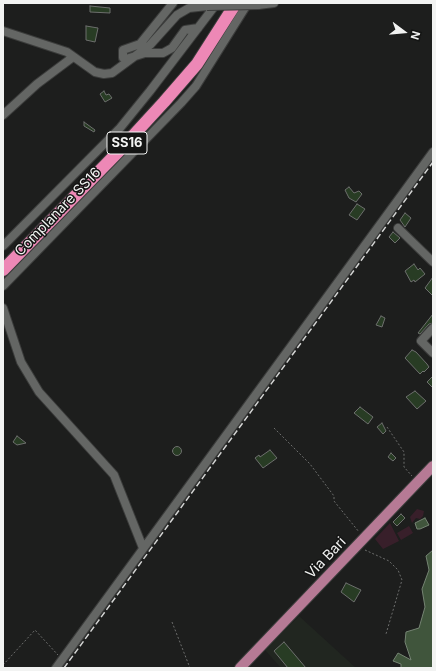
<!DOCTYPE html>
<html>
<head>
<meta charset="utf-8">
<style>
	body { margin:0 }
	#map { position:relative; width:436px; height:671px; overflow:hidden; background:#1d1e1d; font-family:Inter,sans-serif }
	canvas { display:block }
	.frame { position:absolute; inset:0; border:4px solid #f2f3f2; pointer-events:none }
	.north { position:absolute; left:384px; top:12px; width:40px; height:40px; -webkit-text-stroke:3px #141514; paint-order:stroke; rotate:106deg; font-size:11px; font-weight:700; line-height:16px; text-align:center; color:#f2f3f2 }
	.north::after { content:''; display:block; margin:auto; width:14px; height:18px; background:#f2f3f2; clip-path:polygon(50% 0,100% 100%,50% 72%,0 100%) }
</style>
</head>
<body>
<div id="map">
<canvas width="436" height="671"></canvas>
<div class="frame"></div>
<div class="north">N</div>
</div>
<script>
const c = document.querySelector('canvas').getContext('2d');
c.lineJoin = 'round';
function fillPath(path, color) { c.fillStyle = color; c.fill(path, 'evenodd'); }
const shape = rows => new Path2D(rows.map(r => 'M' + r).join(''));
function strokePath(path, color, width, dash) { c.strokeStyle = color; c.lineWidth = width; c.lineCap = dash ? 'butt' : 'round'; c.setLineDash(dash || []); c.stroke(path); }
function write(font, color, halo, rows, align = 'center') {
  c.font = font + ' Inter,sans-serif'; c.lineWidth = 3; c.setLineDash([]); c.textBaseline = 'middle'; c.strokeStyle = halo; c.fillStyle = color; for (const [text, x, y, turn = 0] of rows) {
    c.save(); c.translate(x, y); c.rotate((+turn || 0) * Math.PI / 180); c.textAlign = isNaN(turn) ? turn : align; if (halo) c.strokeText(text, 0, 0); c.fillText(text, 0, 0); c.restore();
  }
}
const built = shape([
	[299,616,356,668,281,668,265,650]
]);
const green = shape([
	[417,509,424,511,423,516,420,519,416,518,412,523,410,517],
	[390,523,399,541,383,549,375,539],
	[409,526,413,533,401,540,397,533]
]);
const water = shape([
	[425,518,429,525,420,529,417,529,415,523,425,518],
	[433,550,433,668,401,668,401,664,393,661,398,653,411,660,405,642,406,632,419,628,425,607,422,589,429,570,426,556,433,550]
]);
const building = shape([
	[90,6,110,8,110,13,90,12,90,6],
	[86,26,98,28,95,42,86,40,86,26],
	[104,91,106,95,109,94,112,98,105,102,100,94,104,91],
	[84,122,95,130,94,132,84,126,84,122],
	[349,187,354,193,359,191,362,194,356,202,349,198,345,190,349,187],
	[357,204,365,209,357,220,349,215,357,204],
	[405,213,411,218,405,227,400,220,405,213],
	[393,232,400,238,395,243,389,237,393,232],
	[414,264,418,270,420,268,425,274,415,282,414,280,411,282,405,271,414,264],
	[433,277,433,296,425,288,433,277],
	[433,314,433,323,429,324,420,334,418,333,433,314],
	[381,316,385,318,382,327,376,325,381,316],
	[412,350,416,352,427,364,429,367,424,372,423,371,420,374,405,358,412,350],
	[433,376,433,388,427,382,433,376],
	[415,391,426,401,417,409,406,397,415,391],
	[360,407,373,417,368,424,354,413,360,407],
	[382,423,386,431,383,434,377,427,382,423],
	[17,436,26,443,17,445,13,442,17,436],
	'172.5 451a4.5 4.5 0 1 1 9 0a4.5 4.5 0 1 1-9 0Z',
	[270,450,277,458,263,468,255,458,259,455,260,457,270,450],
	[391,453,396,458,393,461,388,457,391,453],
	[401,514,405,518,397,526,393,522,401,514],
	[346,583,361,590,354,602,341,592,346,583],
	[284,642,306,668,288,668,274,651,284,642]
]);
const path = shape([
	[387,427,404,452,404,467,412,476],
	[274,428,310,464,334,496,334,501,359,532],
	[365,550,389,561,398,570,402,580,386,634],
	[172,622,190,668],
	[3,665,35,630,58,655]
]);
const minor = shape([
	[173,3,140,44,123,50,123,58,126,59,145,53,163,53,172,48,185,30,198,28],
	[258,5,274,3],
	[3,31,67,52,95,72,104,74,112,73,150,45,177,15,189,8,207,6],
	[3,115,37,84,73,57],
	[398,228,433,262],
	[3,246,120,128,150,91,217,3],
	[3,286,181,103,196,86,248,3],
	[3,308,21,362,39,392,114,475,143,548],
	[433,328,421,341,433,353],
	[56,668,433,152]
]);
const major = shape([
	[240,668,433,466]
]);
const highway = shape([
	[3,270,119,151,164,102,197,64,236,3]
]);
const rail = shape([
	[64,668,433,162]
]);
const minorBridge = shape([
	[207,6,258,5]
]);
const shields = [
	[127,143,40]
];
const shieldNames = [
	["SS16",127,143]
];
const streetNames = [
	["Complanare SS16",58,212,-46],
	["Via Bari",326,558,-46]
];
fillPath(built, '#212620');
fillPath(green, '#381f2a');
fillPath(water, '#40553c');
strokePath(water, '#758473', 1);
fillPath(building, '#283c24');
strokePath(building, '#6d6f6d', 1);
strokePath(minor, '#3b3c3b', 10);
strokePath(major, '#3b3c3b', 12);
strokePath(highway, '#3b3c3b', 14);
strokePath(path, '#6d6e6d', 1, [2, 2]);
strokePath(minor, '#646664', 8);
strokePath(major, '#b67a95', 10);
strokePath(highway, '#ed88b6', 12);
strokePath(rail, '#d4d5d4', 1.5, [6, 3]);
strokePath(minorBridge, '#3b3c3b', 10, []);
strokePath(minorBridge, '#646664', 8);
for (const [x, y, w] of shields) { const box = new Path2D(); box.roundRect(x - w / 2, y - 11, w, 22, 3); c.fillStyle = '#141514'; c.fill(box); strokePath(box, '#f2f3f2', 1); }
write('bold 13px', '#f2f3f2', null, shieldNames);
write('14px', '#f2f3f2', '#141514', streetNames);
</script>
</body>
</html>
